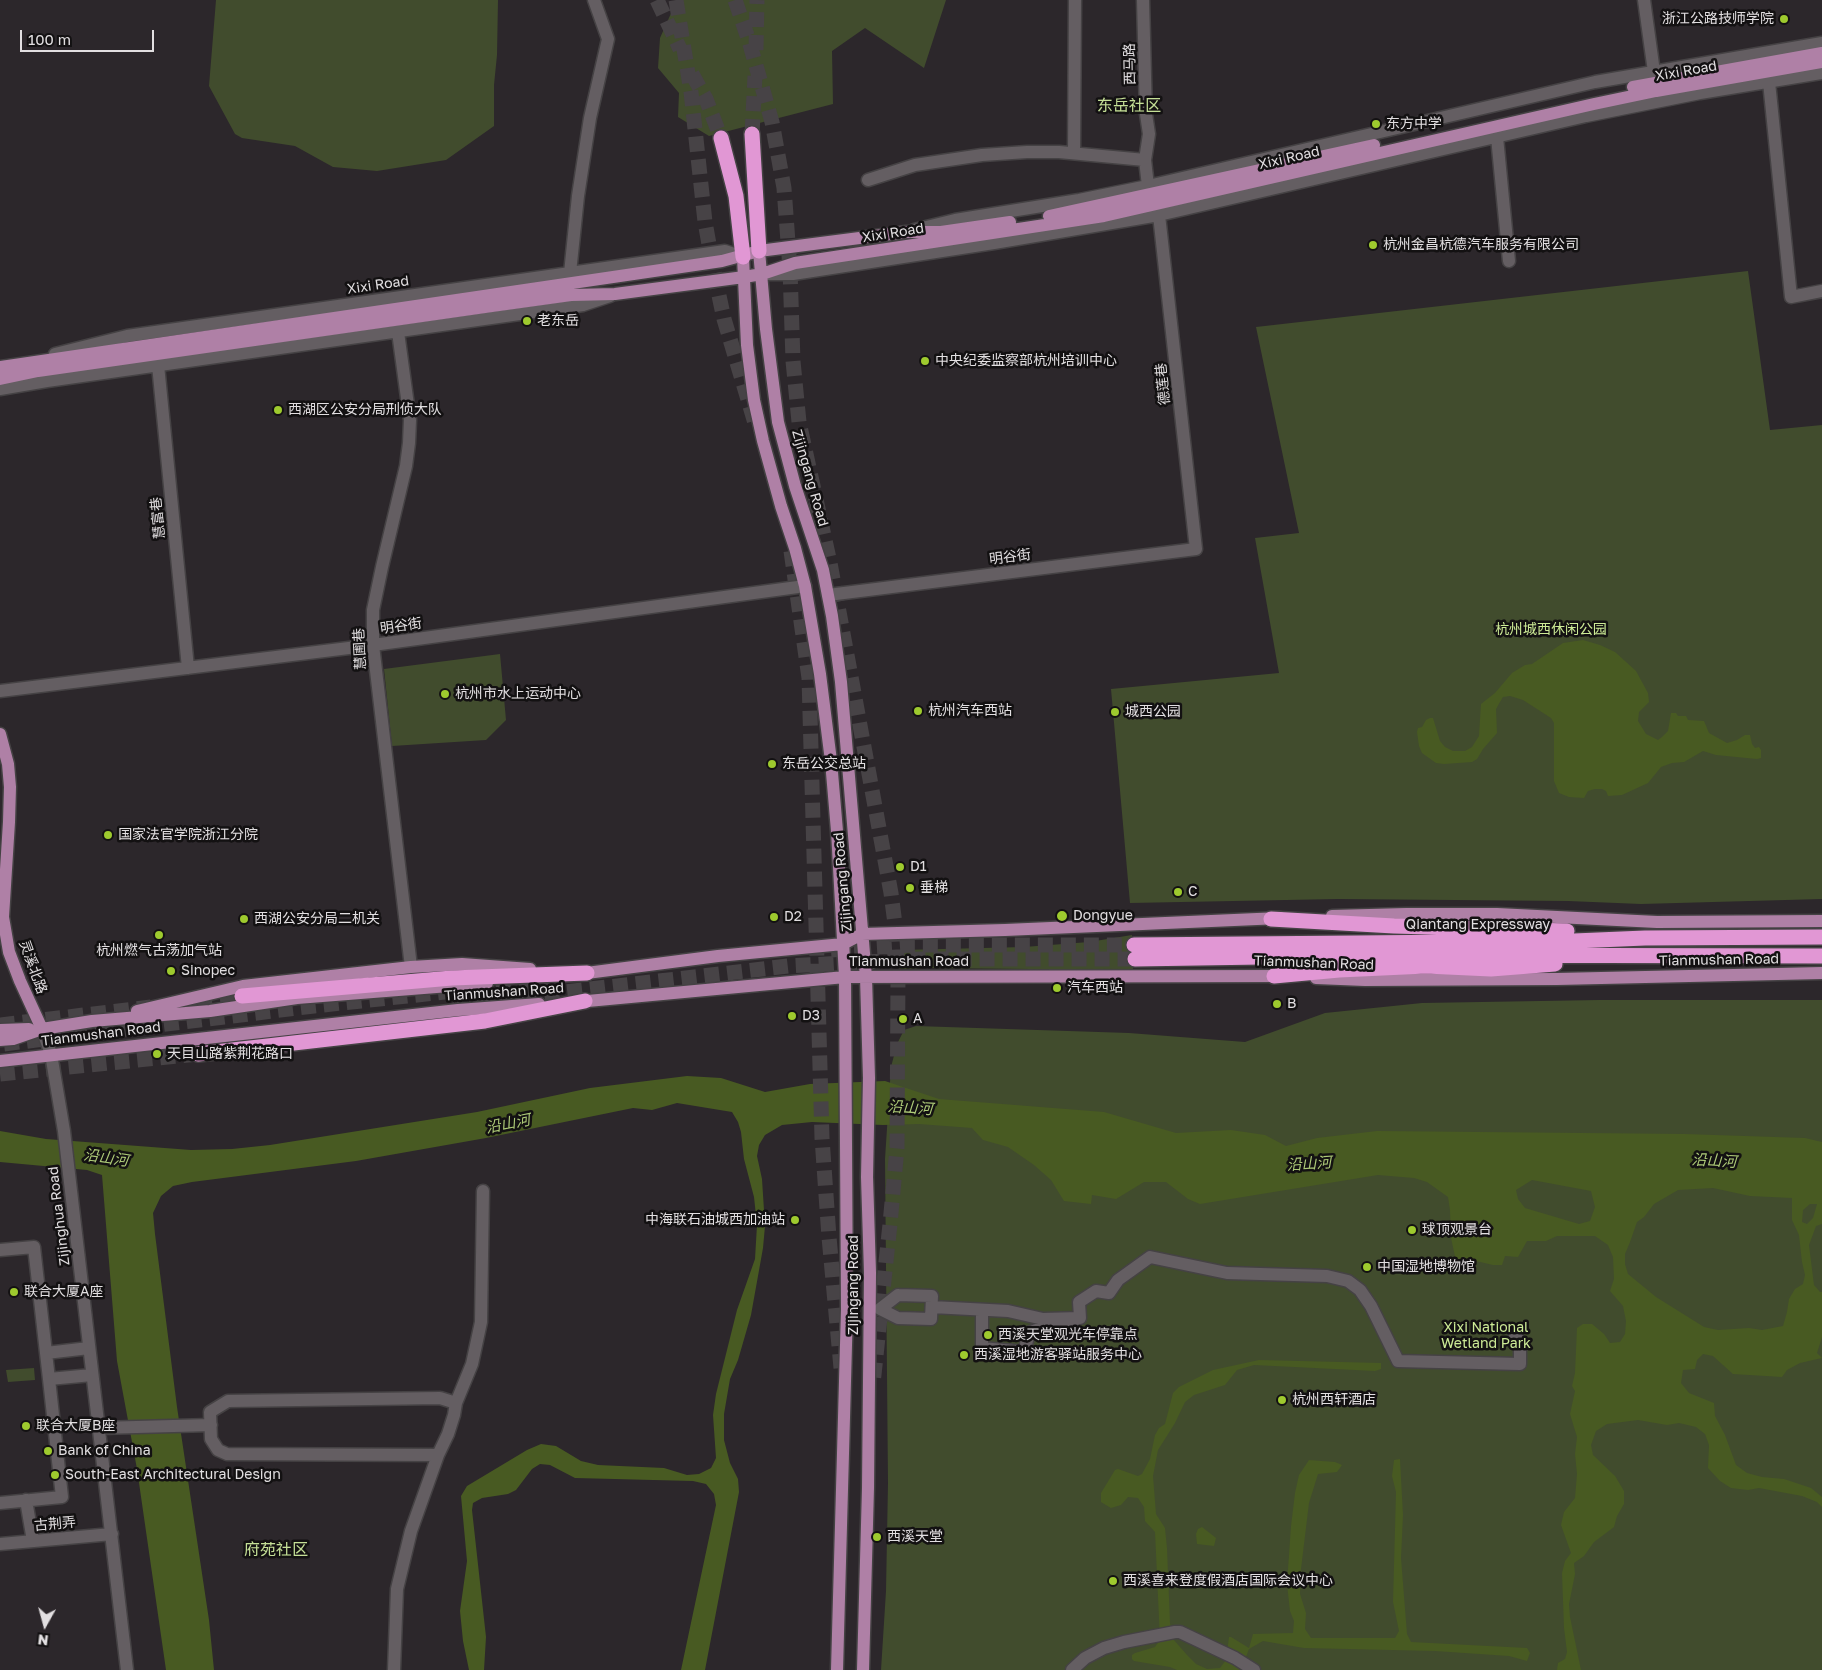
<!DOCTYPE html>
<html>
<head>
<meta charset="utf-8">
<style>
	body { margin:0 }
	#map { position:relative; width:1822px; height:1670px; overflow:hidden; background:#2c272b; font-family:"Golos Text",sans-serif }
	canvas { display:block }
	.north { position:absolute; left:20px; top:1600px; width:50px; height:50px; -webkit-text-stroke:4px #131112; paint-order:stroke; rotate:187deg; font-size:14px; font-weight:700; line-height:20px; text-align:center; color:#e2dfe1 }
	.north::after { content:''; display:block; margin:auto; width:18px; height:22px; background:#e2dfe1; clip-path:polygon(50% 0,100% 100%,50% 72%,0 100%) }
	.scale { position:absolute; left:20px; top:30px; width:134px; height:22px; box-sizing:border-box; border:2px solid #e2dfe1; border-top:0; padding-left:6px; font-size:15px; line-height:18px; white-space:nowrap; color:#e2dfe1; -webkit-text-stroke:4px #131112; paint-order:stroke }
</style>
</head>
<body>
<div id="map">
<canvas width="1822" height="1670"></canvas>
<div class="north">N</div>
<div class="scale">100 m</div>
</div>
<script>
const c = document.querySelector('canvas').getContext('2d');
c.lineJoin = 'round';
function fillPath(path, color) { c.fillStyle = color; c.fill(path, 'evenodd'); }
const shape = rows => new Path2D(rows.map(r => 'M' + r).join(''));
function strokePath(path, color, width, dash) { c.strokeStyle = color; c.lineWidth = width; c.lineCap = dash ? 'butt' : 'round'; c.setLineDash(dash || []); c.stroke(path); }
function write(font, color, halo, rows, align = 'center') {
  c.font = font + ' "Golos Text","Noto Sans SC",sans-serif'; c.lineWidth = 5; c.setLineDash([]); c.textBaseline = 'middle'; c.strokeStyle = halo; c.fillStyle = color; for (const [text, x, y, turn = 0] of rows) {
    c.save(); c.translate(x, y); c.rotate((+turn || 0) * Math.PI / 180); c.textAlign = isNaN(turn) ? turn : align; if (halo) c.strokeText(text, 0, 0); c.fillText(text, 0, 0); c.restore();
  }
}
const green = shape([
	[216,0,498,0,497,55,494,85,494,126,446,160,377,171,333,167,295,146,242,138,235,134,209,86],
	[677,0,946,0,924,68,865,28,832,51,833,104,709,136,678,117,679,93,658,68,660,38],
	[1748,271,1770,430,1822,425,1822,899,1641,904,1568,901,1338,899,1130,903,1111,689,1279,673,1255,538,1299,533,1256,327],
	[500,654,506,720,486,740,392,746,384,669],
	[1132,935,1133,970,924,968,902,969,894,967,892,964,892,951,901,950,1024,947,1089,942],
	[1599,1000,1822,1000,1822,1670,881,1670,886,1591,888,1483,885,1159,891,1067,897,1044,904,1030,916,1026,1129,1033,1245,1042,1325,1013,1422,1003],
	[34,1368,35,1380,8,1382,6,1370]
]);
const water = shape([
	[1583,640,1600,645,1615,652,1636,671,1648,693,1649,702,1639,712,1638,721,1646,734,1658,740,1662,737,1668,731,1671,713,1676,713,1678,716,1686,716,1688,720,1704,721,1709,733,1727,743,1737,740,1745,735,1750,735,1752,744,1755,748,1759,747,1761,750,1761,758,1757,759,1716,755,1703,751,1684,762,1672,763,1661,767,1648,783,1622,795,1608,796,1606,791,1602,789,1595,789,1588,791,1584,798,1569,797,1559,793,1554,781,1554,723,1551,718,1523,700,1510,696,1503,697,1500,702,1496,709,1497,733,1483,749,1477,759,1472,762,1444,764,1436,763,1422,753,1419,746,1417,732,1418,728,1422,727,1426,720,1430,718,1433,718,1440,741,1445,747,1453,751,1465,751,1472,747,1479,736,1481,704,1495,693,1512,673,1525,665,1532,664,1563,643],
	[687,1076,721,1078,765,1092,810,1084,885,1081,939,1099,1104,1112,1176,1133,1231,1130,1265,1135,1286,1146,1317,1138,1377,1131,1685,1134,1805,1138,1822,1142,1822,1224,1816,1226,1809,1245,1814,1285,1820,1292,1822,1292,1822,1337,1817,1353,1822,1358,1800,1363,1787,1370,1782,1377,1733,1374,1713,1356,1703,1354,1697,1360,1695,1369,1683,1370,1681,1383,1689,1393,1714,1403,1715,1416,1725,1435,1736,1465,1747,1473,1762,1477,1784,1479,1811,1488,1822,1497,1822,1507,1817,1502,1802,1496,1759,1488,1748,1490,1731,1488,1720,1481,1708,1468,1709,1445,1705,1434,1696,1427,1679,1423,1667,1425,1638,1420,1607,1424,1596,1431,1591,1445,1593,1455,1615,1476,1624,1491,1624,1504,1617,1516,1614,1527,1594,1542,1584,1556,1574,1563,1575,1574,1569,1604,1570,1617,1581,1670,1557,1670,1558,1663,1565,1659,1567,1652,1564,1628,1562,1573,1565,1561,1571,1553,1561,1525,1564,1512,1575,1498,1577,1474,1575,1454,1577,1437,1570,1414,1575,1391,1572,1386,1575,1373,1577,1328,1583,1324,1592,1324,1604,1334,1610,1343,1620,1342,1625,1334,1626,1321,1623,1306,1610,1291,1614,1279,1613,1257,1608,1245,1595,1236,1557,1236,1546,1241,1527,1241,1518,1257,1505,1256,1502,1265,1493,1265,1476,1261,1456,1261,1451,1238,1450,1210,1448,1197,1427,1182,1414,1178,1378,1175,1200,1204,1188,1199,1166,1182,1144,1182,1116,1199,1092,1195,1091,1204,1064,1201,1051,1180,1034,1165,1008,1147,983,1140,972,1128,919,1124,883,1125,812,1122,782,1125,765,1135,759,1145,757,1156,762,1179,765,1226,763,1248,751,1315,738,1360,730,1379,724,1414,724,1440,730,1463,738,1479,739,1492,705,1670,681,1670,716,1505,714,1494,706,1484,693,1481,575,1478,550,1465,540,1464,532,1469,516,1490,508,1494,482,1498,473,1503,472,1510,486,1637,484,1670,469,1670,463,1641,460,1611,467,1561,461,1496,467,1486,527,1450,541,1444,556,1446,581,1461,598,1465,664,1468,687,1475,699,1474,711,1468,716,1458,713,1415,716,1394,737,1310,755,1259,757,1225,754,1197,744,1159,741,1132,738,1122,732,1112,677,1103,652,1110,633,1108,486,1138,356,1161,192,1182,173,1186,161,1196,153,1213,155,1234,177,1407,209,1620,214,1670,166,1670,137,1469,117,1361,102,1175,87,1170,0,1162,0,1131,46,1139,191,1150,232,1149,270,1145,477,1112,590,1088],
	[1532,1180,1591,1191,1595,1207,1590,1221,1579,1224,1525,1208,1518,1199,1516,1190],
	[1713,1188,1750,1196,1792,1198,1792,1220,1799,1235,1802,1262,1805,1275,1803,1284,1795,1289,1789,1299,1787,1312,1783,1326,1762,1330,1749,1328,1718,1330,1704,1327,1656,1297,1628,1274,1625,1264,1625,1254,1630,1242,1637,1222,1644,1217,1654,1204,1678,1190],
	[1810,1204,1817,1204,1813,1218,1807,1224,1802,1222,1803,1210],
	[1259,1360,1381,1363,1381,1369,1375,1371,1254,1365,1237,1370,1225,1385,1194,1395,1185,1402,1175,1423,1158,1450,1153,1476,1156,1514,1165,1528,1167,1548,1170,1623,1173,1639,1187,1655,1196,1664,1207,1669,1220,1668,1226,1660,1229,1637,1231,1637,1249,1648,1253,1634,1293,1633,1294,1621,1290,1611,1287,1584,1291,1526,1295,1493,1299,1475,1309,1460,1335,1462,1342,1465,1337,1472,1318,1474,1309,1503,1301,1569,1300,1594,1306,1613,1305,1629,1311,1638,1395,1638,1399,1631,1393,1602,1396,1492,1392,1476,1394,1460,1400,1459,1403,1515,1401,1558,1407,1634,1411,1642,1527,1648,1530,1653,1527,1661,1509,1656,1435,1651,1304,1648,1263,1641,1249,1649,1241,1670,1177,1670,1170,1667,1134,1661,1132,1659,1132,1655,1135,1653,1155,1647,1160,1640,1155,1532,1145,1521,1144,1507,1138,1498,1128,1497,1121,1505,1111,1508,1101,1502,1101,1493,1115,1470,1118,1469,1138,1476,1142,1474,1150,1459,1155,1435,1159,1428,1165,1424,1173,1393,1179,1387,1213,1370],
	[1202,1527,1216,1538,1214,1546,1197,1544,1196,1534,1198,1529]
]);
const highwayTunnel = shape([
	[657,0,680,49],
	[676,0,691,92,705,222,714,272,724,319,755,423],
	[735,0,749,41,772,122,784,188,790,269,793,361,799,422,830,563,891,893,895,924,898,974,897,1148,890,1224,873,1384],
	[756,50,757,0],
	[692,74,706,99,721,138],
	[752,134,755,76],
	[791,551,809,678,822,1138,829,1237,841,1368],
	[831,950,911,945,1134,945],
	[473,989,550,980],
	[197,1001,242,996],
	[453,1005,788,966,921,959,1135,959],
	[0,1025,151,1007],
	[4,1044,314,1006,445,992],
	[0,1074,198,1054]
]);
const minor = shape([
	[1143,0,1146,114,1149,134,1145,160,1148,186],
	[1644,0,1655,79],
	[1769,82,1791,297,1822,291],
	[1497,137,1509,261],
	[1074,153,1075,0],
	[868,180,915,165,982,155,1027,152,1059,152,1145,160],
	[914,230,955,220,1079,200,1148,186,1595,82,1822,43],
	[570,273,578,196,590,118,608,39,594,0],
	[765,274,793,274,994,243,1159,215,1586,116,1700,93,1822,73],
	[398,332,410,420,409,443,406,466,382,567,373,610,373,645,411,967],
	[55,354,127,336,570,273,725,251,743,257],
	[158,365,188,668],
	[0,389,47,381,583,305,610,296],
	[828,595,1196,549,1159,215],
	[0,691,373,645,805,586],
	[42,1029,51,1054,64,1131,127,1670],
	[0,1250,34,1247,46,1353,89,1348],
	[898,1295,932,1296,931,1319,898,1318,880,1309,898,1295],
	[932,1307,1008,1311,1043,1319,1080,1318,1079,1302,1096,1291,1109,1293,1118,1280,1150,1257,1227,1273,1327,1276,1348,1281,1360,1290,1371,1306,1398,1361,1520,1364,1520,1342,1515,1335],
	[982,1310,982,1348,1024,1352,1029,1333,1036,1330,1059,1328,1075,1320],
	[46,1353,49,1379],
	[440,1398,456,1403,454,1415,448,1434,438,1455,227,1454,218,1450,211,1439,210,1412,228,1401,440,1398],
	[456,1403,472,1364,481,1322,483,1191],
	[99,1428,211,1425],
	[26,1500,33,1541],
	[0,1503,62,1497,49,1379,92,1375],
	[0,1544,112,1534],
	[394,1670,397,1589,411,1531,438,1455],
	[1072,1670,1085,1658,1104,1648,1124,1642,1175,1632,1180,1632,1235,1658,1254,1670]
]);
const major = shape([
	[1633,87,1822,53],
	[1049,216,1374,145],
	[759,251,766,329,778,422,795,486,823,570,832,616,841,682,866,977,869,1078,867,1177,870,1273,868,1488,863,1670],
	[743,257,747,345,754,400,763,441,781,506,795,548,805,586,820,674,831,761,837,831,845,977,847,1309,837,1670],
	[0,367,722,261,759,251,906,232,941,232,1010,222],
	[0,379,38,371,492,306,571,295,615,294,744,277,762,274,795,263,1104,216,1594,104,1656,91,1822,62],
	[0,734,8,764,10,787,9,822,3,917,9,952,20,981,42,1029],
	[1332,916,1406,914,1497,914,1657,922,1822,921],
	[579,974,718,956,843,944,862,934,1005,930,1280,918],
	[1316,978,1365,980,1557,979,1822,973],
	[577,1002,845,977,1283,976],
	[137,1011,243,986,411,967,462,964,530,969],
	[0,1030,29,1029],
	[0,1040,13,1039,42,1029,92,1021,210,1011,297,998,487,983],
	[0,1061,458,1010,539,1004]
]);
const highway = shape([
	[752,134,759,251],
	[721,138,736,196,743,257],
	[1271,919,1394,926,1567,931],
	[1134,945,1574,941,1645,938,1822,937],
	[1135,959,1389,955,1822,956],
	[1274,976,1339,970,1426,966,1491,969,1555,964],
	[242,996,452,978,587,973],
	[198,1054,485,1021,585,1001]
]);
const markers = [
	[1784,19,5,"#9eca2e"],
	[1376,124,5,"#9eca2e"],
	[1373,245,5,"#9eca2e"],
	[527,321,5,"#9eca2e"],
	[925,361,5,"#9eca2e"],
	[278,410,5,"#9eca2e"],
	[445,694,5,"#9eca2e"],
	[918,711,5,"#9eca2e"],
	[1115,712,5,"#9eca2e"],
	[772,764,5,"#9eca2e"],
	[108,835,5,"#9eca2e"],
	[900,867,5,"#9eca2e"],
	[910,888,5,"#9eca2e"],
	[1178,892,5,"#9eca2e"],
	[1062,916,6,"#9eca2e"],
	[774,917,5,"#9eca2e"],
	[244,919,5,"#9eca2e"],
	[159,935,5,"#9eca2e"],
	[171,971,5,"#9eca2e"],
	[1057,988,5,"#9eca2e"],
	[1277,1004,5,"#9eca2e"],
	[792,1016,5,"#9eca2e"],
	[903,1019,5,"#9eca2e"],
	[157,1054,5,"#9eca2e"],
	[795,1220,5,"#9eca2e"],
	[1412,1230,5,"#9eca2e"],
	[1367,1267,5,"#9eca2e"],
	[14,1292,5,"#9eca2e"],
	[988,1335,5,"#9eca2e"],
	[964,1355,5,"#9eca2e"],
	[1282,1400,5,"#9eca2e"],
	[26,1426,5,"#9eca2e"],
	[48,1451,5,"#9eca2e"],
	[55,1475,5,"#9eca2e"],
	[877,1537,5,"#9eca2e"],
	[1113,1581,5,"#9eca2e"]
];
const poiNames = [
	["浙江公路技师学院",1774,19,"right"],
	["东方中学",1386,124],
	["杭州金昌杭德汽车服务有限公司",1383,245],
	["老东岳",537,321],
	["中央纪委监察部杭州培训中心",935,361],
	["西湖区公安分局刑侦大队",288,410],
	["杭州市水上运动中心",455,694],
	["杭州汽车西站",928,711],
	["城西公园",1125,712],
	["东岳公交总站",782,764],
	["国家法官学院浙江分院",118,835],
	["D1",910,867],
	["垂梯",920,888],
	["C",1188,892],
	["Dongyue",1073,916],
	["D2",784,917],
	["西湖公安分局二机关",254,919],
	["杭州燃气古荡加气站",159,951,"center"],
	["Sinopec",181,971],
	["汽车西站",1067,988],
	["B",1287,1004],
	["D3",802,1016],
	["A",913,1019],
	["天目山路紫荆花路口",167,1054],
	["中海联石油城西加油站",785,1220,"right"],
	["球顶观景台",1422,1230],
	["中国湿地博物馆",1377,1267],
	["联合大厦A座",24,1292],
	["西溪天堂观光车停靠点",998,1335],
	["西溪湿地游客驿站服务中心",974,1355],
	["杭州西轩酒店",1292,1400],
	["联合大厦B座",36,1426],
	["Bank of China",58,1451],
	["South-East Architectural Design",65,1475],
	["西溪天堂",887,1537],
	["西溪喜来登度假酒店国际会议中心",1123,1581]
];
const streetNames = [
	["西马路",1130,64,-91],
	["Xixi Road",1686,71,-10],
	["Xixi Road",1289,158,-13],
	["Xixi Road",893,233,-9],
	["Xixi Road",378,285,-8],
	["德莲巷",1163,384,-96],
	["Zijingang Road",810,478,74],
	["慧富巷",158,518,-96],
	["明谷街",1010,557,-7],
	["明谷街",401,626,-8],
	["慧圃巷",360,649,-93],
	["Zijingang Road",843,882,-95],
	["Qiantang Expressway",1478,925],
	["Tianmushan Road",1719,960,-1],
	["Tianmushan Road",909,962],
	["Tianmushan Road",1314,963,2],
	["灵溪北路",33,967,70],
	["Tianmushan Road",504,992,-4],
	["Tianmushan Road",101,1034,-7],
	["Zijinghua Road",59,1216,-97],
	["Zijingang Road",854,1285,-90],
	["古荆弄",55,1524,-5]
];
const parkNames = [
	["杭州城西休闲公园",1551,630],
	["Xixi National",1486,1328],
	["Wetland Park",1486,1344]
];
const waterNames = [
	["沿山河",910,1108,4],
	["沿山河",508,1124,-11],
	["沿山河",106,1158,8],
	["沿山河",1714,1161,3],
	["沿山河",1309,1164,-4]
];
const quarterNames = [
	["东岳社区",1129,106],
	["府苑社区",276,1550]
];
fillPath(green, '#414c2d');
fillPath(water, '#485a22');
strokePath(highwayTunnel, '#474346', 15, [15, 8]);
strokePath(minor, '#454244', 15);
strokePath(major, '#454244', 15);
strokePath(highway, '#454244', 18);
strokePath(minor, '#645e62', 12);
strokePath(major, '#af80a6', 12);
strokePath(highway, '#e197d4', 15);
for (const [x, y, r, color] of markers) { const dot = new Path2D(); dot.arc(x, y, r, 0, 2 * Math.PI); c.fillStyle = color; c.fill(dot); strokePath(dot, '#131112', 2); }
write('14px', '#e2dfe1', '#131112', poiNames, 'left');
write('14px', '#e2dfe1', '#131112', streetNames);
write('14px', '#cdeb96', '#131112', parkNames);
write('italic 15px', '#aecb78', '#131112', waterNames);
write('16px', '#c5e097', '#131112', quarterNames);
</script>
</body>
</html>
